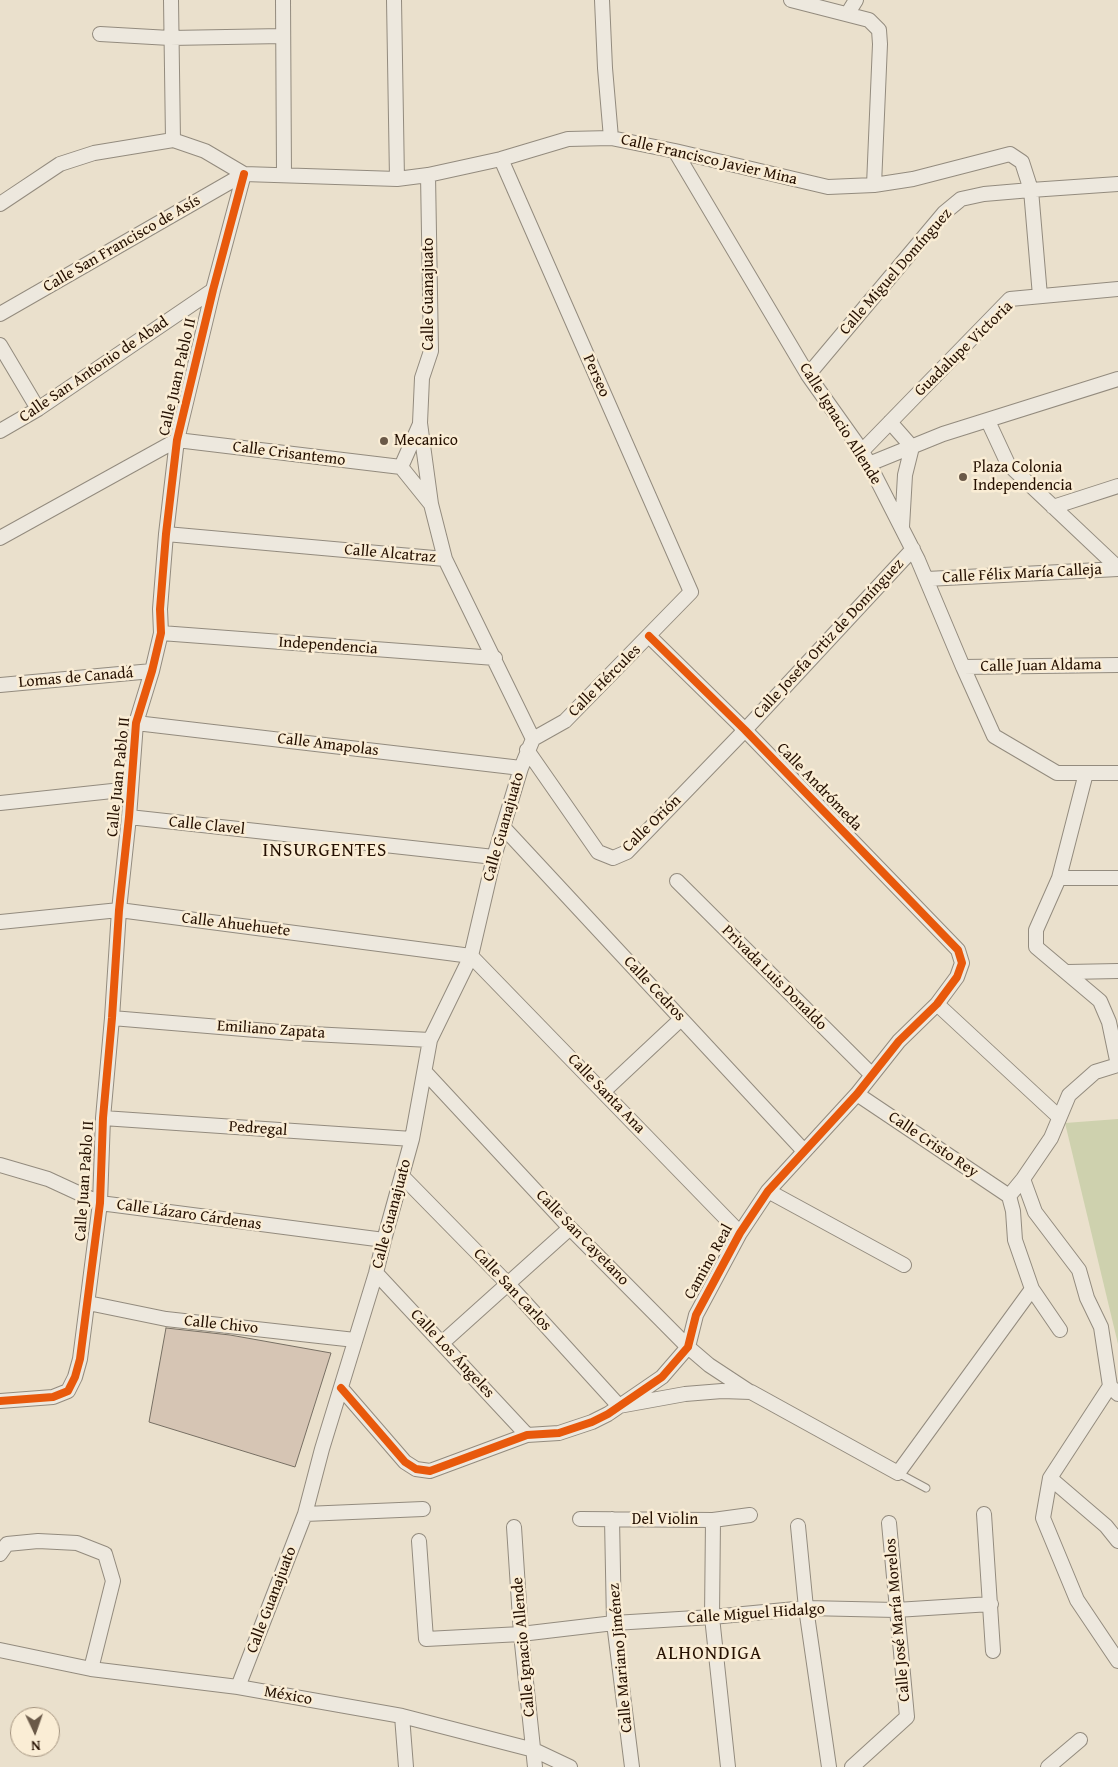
<!DOCTYPE html>
<html>
<head>
<meta charset="utf-8">
<style>
	body { margin:0 }
	#map { position:relative; width:1118px; height:1767px; overflow:hidden; background:#eae0cc; font-family:"Gentium Book Plus",serif }
	canvas { display:block }
	.north { position:absolute; left:10px; top:1707px; width:50px; height:50px; box-sizing:border-box; background:#faedd5; border:1px solid #a59580; border-radius:50%; rotate:177deg; font-size:14px; font-weight:700; line-height:20px; text-align:center; color:#251001 }
	.north::after { content:''; display:block; margin:auto; width:18px; height:22px; background:#6a5948; clip-path:polygon(50% 0,100% 100%,50% 72%,0 100%) }
</style>
</head>
<body>
<div id="map">
<canvas width="1118" height="1767"></canvas>
<div class="north">N</div>
</div>
<script>
const c = document.querySelector('canvas').getContext('2d');
c.lineJoin = 'round';
function fillPath(path, color) { c.fillStyle = color; c.fill(path, 'evenodd'); }
const shape = rows => new Path2D(rows.map(r => 'M' + r).join(''));
function strokePath(path, color, width, dash) { c.strokeStyle = color; c.lineWidth = width; c.lineCap = dash ? 'butt' : 'round'; c.setLineDash(dash || []); c.stroke(path); }
function write(font, color, halo, rows, align = 'center') {
  c.font = font + ' "Gentium Book Plus",serif'; c.lineWidth = 5; c.setLineDash([]); c.textBaseline = 'middle'; c.strokeStyle = halo; c.fillStyle = color; for (const [text, x, y, turn = 0] of rows) {
    c.save(); c.translate(x, y); c.rotate((+turn || 0) * Math.PI / 180); c.textAlign = isNaN(turn) ? turn : align; if (halo) c.strokeText(text, 0, 0); c.fillText(text, 0, 0); c.restore();
  }
}
const green = shape([
	[1118,1119,1118,1344,1065,1123]
]);
const building = shape([
	[166,1328,230,1335,331,1353,295,1467,149,1422,166,1328]
]);
const lane = shape([
	[898,1473,926,1488]
]);
const street = shape([
	[171,0,173,140],
	[283,0,284,174],
	[394,0,397,179],
	[602,0,605,68,611,138],
	[791,0,869,20,879,30,880,44,874,185],
	[848,13,856,0],
	[100,34,170,38,283,36],
	[675,151,808,375,862,451,869,464,918,560,963,667,994,736,1057,773,1118,773],
	[501,159,691,592,565,721,533,739],
	[428,175,431,351,422,378,420,423,431,504,445,559,533,739],
	[0,204,60,164,94,153,173,140,205,151,244,174,397,179,428,175,501,159,568,139,611,138,675,151,828,187,874,185,913,179,1010,154,1022,162,1031,190,1040,296],
	[0,314,244,174],
	[0,345,38,409],
	[808,375,944,213,961,199,984,194,1031,190,1118,184],
	[988,421,1008,464,1118,568],
	[890,422,912,447,905,475,902,527],
	[0,431,38,409,213,290],
	[862,451,1010,299,1118,289],
	[869,464,943,434,1118,379],
	[401,467,420,424],
	[1053,507,1118,486],
	[166,534,445,559],
	[0,538,177,440,401,467,430,503],
	[927,579,1118,569],
	[161,633,495,658],
	[963,667,1118,665],
	[0,685,152,671],
	[136,723,521,768],
	[527,750,598,852,613,858,627,852,745,730,913,549],
	[1086,773,1059,878,1036,930,1036,947,1100,1001,1109,1022,1118,1065],
	[0,803,131,789],
	[129,817,494,857],
	[503,827,804,1151],
	[1059,878,1118,878],
	[677,881,872,1075],
	[0,922,119,910,471,956,740,1233],
	[1068,972,1118,971],
	[937,1004,1059,1117],
	[112,1018,292,1033,430,1040],
	[425,1072,570,1228,688,1347,709,1365,750,1392],
	[603,1092,681,1019],
	[857,1094,1009,1196],
	[103,1118,412,1139],
	[0,1165,48,1179,100,1203,384,1240],
	[402,1176,508,1284,619,1406,685,1394,722,1391,751,1392,898,1473,1032,1289,1015,1240,1013,1211,1009,1196],
	[1023,1179,1035,1212,1079,1270,1087,1298,1101,1327,1110,1386,1118,1394],
	[768,1191,904,1265],
	[1009,1196,1023,1179,1051,1138,1069,1095,1095,1072,1118,1065],
	[376,1273,527,1435],
	[1032,1289,1060,1330],
	[88,1303,166,1319,355,1340],
	[442,1343,570,1228],
	[1110,1386,1050,1478,1043,1518,1077,1600,1118,1661],
	[341,1388,405,1462,416,1469,430,1471,527,1435,559,1433,592,1422,608,1414,662,1377,688,1347,696,1315,740,1233,768,1191,857,1094,899,1041,937,1004,957,977,962,963,958,950,745,730,649,636],
	[0,1401,53,1397,68,1391,75,1377,80,1359,100,1203,103,1118,112,1018,119,910,129,817,136,723,152,671,161,633,160,609,166,534,177,440,213,290,244,174],
	[1050,1478,1106,1526,1118,1541],
	[305,1514,423,1509],
	[984,1514,993,1651],
	[580,1519,713,1520,750,1515],
	[612,1519,614,1623,632,1767],
	[713,1520,712,1617,728,1767],
	[798,1526,806,1608,829,1767],
	[514,1527,521,1634,535,1767],
	[419,1541,426,1639,521,1634,614,1623,712,1617,806,1608,896,1610,991,1604],
	[0,1554,7,1544,38,1541,77,1543,105,1554,113,1581,91,1669],
	[0,1650,91,1669,238,1687,402,1716,534,1750,570,1767],
	[238,1687,305,1514,322,1449,376,1273,384,1240,412,1139,430,1040,471,956,494,857,521,768,533,739],
	[402,1716,406,1767],
	[852,1767,907,1717,889,1523],
	[1048,1767,1080,1740]
]);
const cycleway = shape([
	[341,1388,405,1462,416,1469,430,1471,527,1435,559,1433,592,1422,608,1414,662,1377,688,1347,696,1315,740,1233,768,1191,857,1094,899,1041,937,1004,957,977,962,963,958,950,745,730,649,636],
	[0,1401,53,1397,68,1391,75,1377,80,1359,100,1203,103,1118,112,1018,119,910,129,817,136,723,152,671,161,633,160,609,166,534,177,440,213,290,244,174]
]);
const markers = [
	[384,441,5,"#6a5948"],
	[963,477,5,"#6a5948"]
];
const streetNames = [
	["Calle Francisco Javier Mina",709,160,13],
	["Calle San Francisco de Asís",122,244,-30],
	["Calle Miguel Domínguez",896,272,-49],
	["Calle Guanajuato",429,294,-90],
	["Guadalupe Victoria",964,349,-44],
	["Calle San Antonio de Abad",94,370,-34],
	["Perseo",596,376,66],
	["Calle Juan Pablo II",178,377,-77],
	["Calle Ignacio Allende",840,424,58],
	["Calle Crisantemo",289,454,7],
	["Calle Alcatraz",390,554,5],
	["Calle Félix María Calleja",1022,574,-3],
	["Calle Josefa Ortiz de Domínguez",829,639,-47],
	["Independencia",328,646,4],
	["Calle Juan Aldama",1041,666,-1],
	["Lomas de Canadá",76,678,-5],
	["Calle Hércules",605,681,-45],
	["Calle Amapolas",328,745,7],
	["Calle Juan Pablo II",119,777,-84],
	["Calle Andrómeda",819,787,46],
	["Calle Orión",652,824,-44],
	["Calle Clavel",207,826,6],
	["Calle Guanajuato",504,827,-74],
	["Calle Ahuehuete",236,925,7],
	["Privada Luis Donaldo",774,978,45],
	["Calle Cedros",654,989,47],
	["Emiliano Zapata",271,1030,4],
	["Calle Santa Ana",606,1094,46],
	["Pedregal",258,1129,4],
	["Calle Cristo Rey",933,1145,34],
	["Calle Juan Pablo II",85,1181,-86],
	["Calle Guanajuato",392,1214,-75],
	["Calle Lázaro Cárdenas",189,1215,8],
	["Calle San Cayetano",582,1238,46],
	["Camino Real",709,1262,-61],
	["Calle San Carlos",512,1290,47],
	["Calle Chivo",221,1325,6],
	["Calle Los Ángeles",452,1354,47],
	["Del Violin",665,1520],
	["Calle Guanajuato",272,1600,-69],
	["Calle Miguel Hidalgo",756,1614,-4],
	["Calle José María Morelos",898,1620,-95],
	["Calle Ignacio Allende",524,1647,-95],
	["Calle Mariano Jiménez",621,1658,-95],
	["México",288,1696,10]
];
const poiNames = [
	["Mecanico",394,441],
	["Plaza Colonia",973,468],
	["Independencia",973,486]
];
const quarterNames = [
	["INSURGENTES",325,851],
	["ALHONDIGA",709,1654]
];
fillPath(green, '#ced1ae');
fillPath(building, '#d6c5b4');
strokePath(building, '#776f63', 1);
strokePath(lane, '#938b7e', 9);
strokePath(street, '#938b7e', 16);
strokePath(lane, '#ede8de', 7);
strokePath(street, '#ede8de', 14);
strokePath(cycleway, '#e8590c', 8);
for (const [x, y, r, color] of markers) { const dot = new Path2D(); dot.arc(x, y, r, 0, 2 * Math.PI); c.fillStyle = color; c.fill(dot); strokePath(dot, '#faedd5', 2); }
write('16px', '#251001', '#faedd5', streetNames);
write('16px', '#251001', '#faedd5', poiNames, 'left');
c.letterSpacing = '1px';
write('19px', '#251001', '#faedd5', quarterNames);
c.letterSpacing = '0px';
</script>
</body>
</html>
